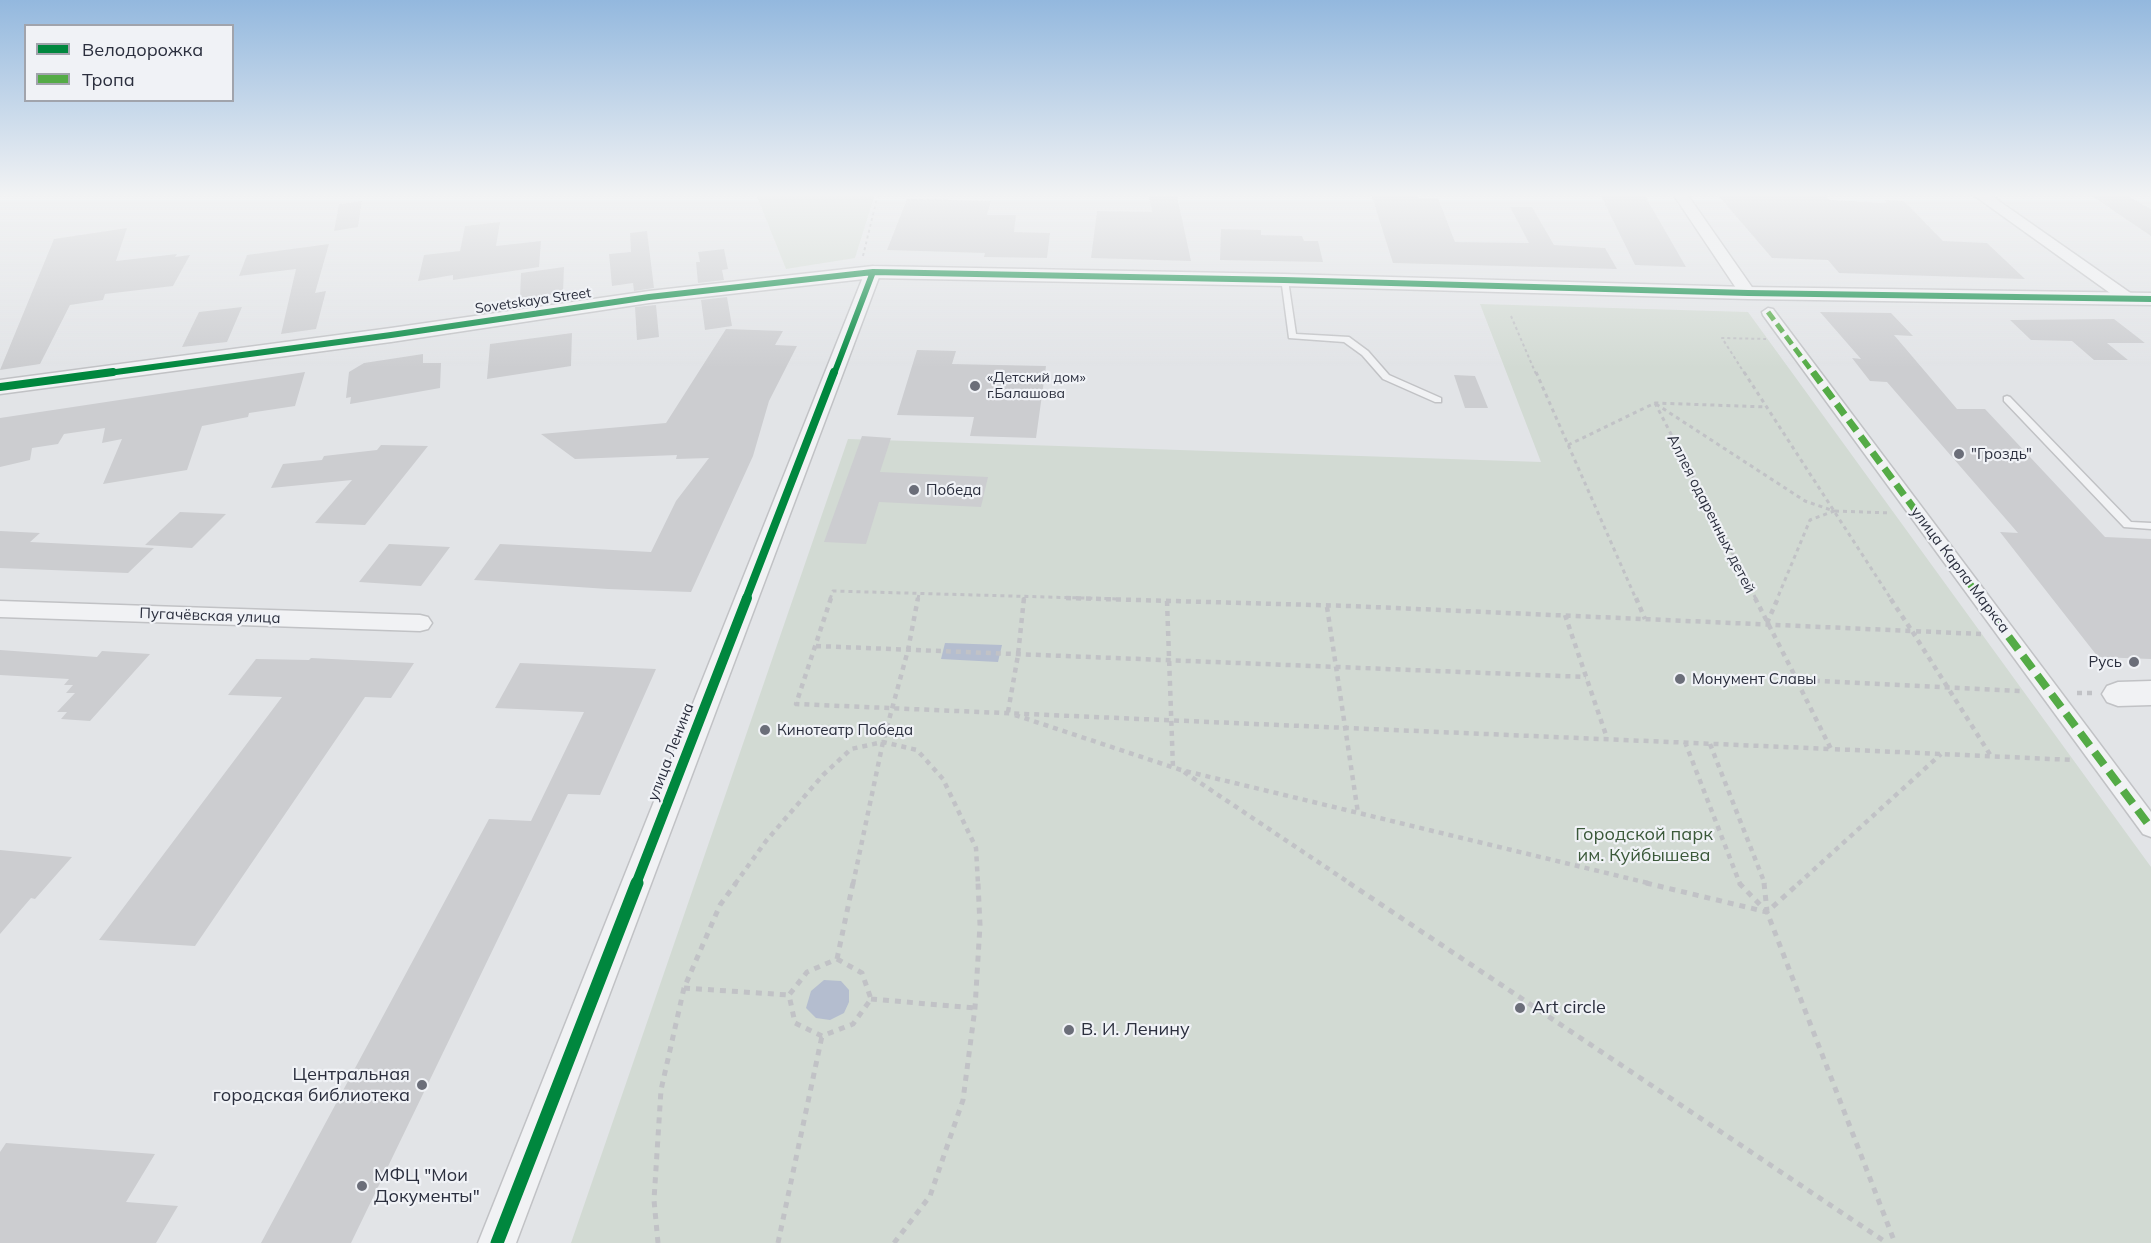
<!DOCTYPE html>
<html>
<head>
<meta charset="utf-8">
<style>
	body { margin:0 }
	#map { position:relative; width:2151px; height:1243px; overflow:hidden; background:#e2e4e7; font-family:Mulish,sans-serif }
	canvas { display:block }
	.legend { position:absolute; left:24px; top:24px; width:210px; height:78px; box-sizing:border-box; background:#f0f2f6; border:2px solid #a1a4ac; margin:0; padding:8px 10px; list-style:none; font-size:18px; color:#2b2f3e }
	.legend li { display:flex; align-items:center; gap:12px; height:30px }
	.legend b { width:30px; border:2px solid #a1a4ac }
</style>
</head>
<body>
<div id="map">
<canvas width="2151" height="1243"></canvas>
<ul class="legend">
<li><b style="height:8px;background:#00873e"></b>Велодорожка</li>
<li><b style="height:8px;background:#54ab46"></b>Тропа</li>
</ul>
</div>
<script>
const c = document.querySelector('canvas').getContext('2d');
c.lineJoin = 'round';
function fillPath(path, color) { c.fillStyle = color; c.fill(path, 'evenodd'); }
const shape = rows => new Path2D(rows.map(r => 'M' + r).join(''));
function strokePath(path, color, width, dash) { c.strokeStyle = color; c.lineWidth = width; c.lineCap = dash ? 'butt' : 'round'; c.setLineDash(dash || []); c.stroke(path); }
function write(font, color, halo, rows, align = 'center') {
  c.font = font + ' Mulish,sans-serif'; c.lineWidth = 4.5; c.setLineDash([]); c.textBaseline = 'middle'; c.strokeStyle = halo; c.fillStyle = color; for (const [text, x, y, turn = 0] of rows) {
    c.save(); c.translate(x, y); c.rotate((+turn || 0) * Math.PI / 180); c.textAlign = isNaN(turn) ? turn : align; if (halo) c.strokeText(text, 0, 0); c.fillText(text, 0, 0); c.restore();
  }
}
const green = shape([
	[756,194,875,194,855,258,786,269],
	[1480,304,1748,312,2151,867,2151,1243,571,1243,848,439,1541,462]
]);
const water = shape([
	[945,643,1002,645,998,662,941,659],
	[824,980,841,981,849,990,849,1002,844,1013,830,1020,816,1018,806,1008,811,991]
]);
const building = shape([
	[1371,194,1418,195,1419,198,1438,198,1455,242,1529,243,1510,207,1532,207,1554,245,1605,248,1617,269,1393,263],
	[1600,194,1644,194,1686,267,1635,265],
	[1717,194,1824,194,1830,200,1886,203,1885,200,1904,201,1943,241,1987,243,2025,279,1839,273,1828,260,1772,258],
	[2089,194,2124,194,2151,209,2151,236],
	[1149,196,1177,196,1191,261,1091,258,1097,211,1152,212],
	[907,199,991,201,987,215,1016,215,1014,232,1050,233,1047,258,984,257,985,253,887,250],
	[362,201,358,227,334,231,339,204],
	[500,222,496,246,541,241,539,267,453,280,453,275,418,281,424,255,460,251,465,226],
	[127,228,116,261,177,254,175,257,190,255,173,286,105,294,103,300,70,305,40,364,0,370,54,239],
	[1221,229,1261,230,1261,235,1302,236,1304,241,1318,241,1323,262,1220,260],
	[647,231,654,288,634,291,633,283,612,286,609,254,631,252,630,233],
	[329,244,315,293,326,291,316,329,281,334,296,269,239,276,247,255],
	[724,249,728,269,722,270,724,280,698,283,696,262,700,262,698,252],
	[564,267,563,293,520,299,521,273],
	[727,297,732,326,705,330,701,300],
	[656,305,659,337,637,340,635,307],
	[242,307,227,342,182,347,199,312],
	[1820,312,1891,313,1913,336,1894,335,1957,409,1985,409,2105,537,2151,539,2151,659,2098,657,2000,532,2018,533,1887,382,1870,381,1852,358,1861,359],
	[2114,319,2145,343,2107,343,2128,360,2094,360,2072,341,2031,340,2010,320],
	[726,329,783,331,775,345,797,346,769,401,753,456,691,592,608,589,474,580,500,544,651,552,676,501,709,458,676,459,677,455,575,459,541,434,666,423],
	[572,333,571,366,487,379,490,344],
	[917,350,956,351,952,364,1046,366,1036,438,970,436,974,417,897,415],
	[423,354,423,363,441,363,440,388,350,404,351,397,346,398,349,372,364,363],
	[305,372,295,406,249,413,248,417,202,426,187,470,103,484,122,439,102,443,105,428,64,434,58,444,32,448,30,460,0,467,0,418],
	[1454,375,1475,376,1488,408,1465,408],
	[862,436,891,438,880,472,988,477,981,507,879,502,866,544,824,542],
	[381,445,428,446,365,525,315,523,352,480,271,488,283,464,322,460,324,456,377,450],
	[180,512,226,514,192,548,145,545],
	[0,531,40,533,30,542,154,548,128,573,0,568],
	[389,544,450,547,421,586,359,582],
	[0,650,97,657,102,651,150,654,90,721,61,719,67,712,57,712,75,693,66,693,73,685,64,685,69,679,0,675],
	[311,658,414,663,391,698,365,697,195,946,99,940,282,697,228,695,256,659,309,660],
	[520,663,656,669,600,795,568,794,351,1243,261,1243,489,819,531,821,584,712,495,708],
	[0,850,72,857,35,899,31,898,0,934],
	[6,1143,155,1154,126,1202,178,1206,156,1243,0,1243,0,1152]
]);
const pathFar3 = shape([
	[863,256,878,194],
	[1511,316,1536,374],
	[1745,374,1722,338,1766,339]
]);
const pathFar2 = shape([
	[1536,372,1636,599],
	[1744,372,1891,599],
	[1655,403,1756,599],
	[1656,404,1805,501,1834,511,1810,520,1777,599],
	[1568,445,1655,403,1767,407],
	[1835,511,1891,513],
	[830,599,833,591,1118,599],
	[918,599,919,594],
	[1024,599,1024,597]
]);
const pathFar1 = shape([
	[831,598,796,704,1831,749],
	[1066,598,1350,606,1912,631,1890,598],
	[1636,598,1645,619],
	[1755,598,1797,680,2021,691],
	[1167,601,1173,768],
	[1327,607,1358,813],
	[1565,615,1607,738],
	[1767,623,1778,598],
	[1981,634,1912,631,1991,756],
	[816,646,1586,677],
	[1797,681,1831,749,2074,760],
	[2077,693,2093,693],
	[1008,712,1018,655,1024,598],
	[1015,715,1181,770,1652,884],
	[1685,742,1740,884],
	[1710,744,1765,884],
	[1184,772,1351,884],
	[735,884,766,841,823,775,851,749,883,742,917,750,943,779,976,848,978,884],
	[853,884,883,742,908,650,918,598],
	[1798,884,1941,754]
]);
const path = shape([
	[1349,883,1887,1243],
	[1646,883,1767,912,1799,883],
	[1739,883,1767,912,1895,1243],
	[1764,883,1767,911],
	[837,959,853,883],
	[837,959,862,973,871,999,853,1024,822,1036,795,1023,789,995,807,972,837,959],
	[684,988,789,995],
	[871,999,975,1008],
	[658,1243,654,1200,661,1090,684,988,720,905,736,883],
	[778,1243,822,1036],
	[894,1243,930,1196,963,1100,975,1008,980,925,978,883]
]);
const service = shape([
	[1281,278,1288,280,1296,334,1349,337,1368,351,1389,375,1441,398,1441,402,1435,402,1383,379,1362,355,1344,342,1289,338,1281,278],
	[2007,396,2010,397,2131,522,2151,523,2151,529,2124,527,2004,401,2004,397,2007,396]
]);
const pedestrian = shape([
	[1768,308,1773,309,2151,812,2151,837,2143,834,1763,315,1762,312,1768,308]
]);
const minor = shape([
	[1673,194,1687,194,1756,293,1754,297,1742,297,1673,194],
	[1972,194,1989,194,2139,299,2136,303,2130,304,2124,303,1972,194],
	[873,267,881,272,516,1243,478,1243,865,272,873,267],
	[0,601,420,615,428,617,432,623,428,629,420,631,0,617,0,601]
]);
const tertiary = shape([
	[873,266,1284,274,1748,287,2151,293,2151,305,1748,299,1284,286,873,278,649,303,391,342,0,394,0,380,391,328,649,291,873,266],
	[2151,681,2151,705,2118,706,2107,702,2102,694,2107,686,2118,682,2151,681]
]);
const quietFar2 = shape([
	[1768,312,1814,374]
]);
const quietFar1 = shape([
	[1813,372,1981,599]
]);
const quiet = shape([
	[1980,598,2151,828]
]);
const cyclewayFar3 = shape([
	[101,374,391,335,649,297,873,272,1284,280,1748,293,2151,299],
	[834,374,873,272]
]);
const cyclewayFar2 = shape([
	[0,387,113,372],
	[746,599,834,372]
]);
const cyclewayFar1 = shape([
	[636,884,747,598]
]);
const cycleway = shape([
	[497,1243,637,883]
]);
const markers = [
	[975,386,6,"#6b6e79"],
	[1959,454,6,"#6b6e79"],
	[914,490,6,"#6b6e79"],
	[2134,662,6,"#6b6e79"],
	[1680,679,6,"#6b6e79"],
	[765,730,6,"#6b6e79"],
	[1520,1008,6,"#6b6e79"],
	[1069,1030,6,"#6b6e79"],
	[422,1085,6,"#6b6e79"],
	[362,1186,6,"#6b6e79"]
];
const farStreetnames = [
	["Sovetskaya Street",533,301,-8]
];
const farPoinames = [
	["«Детский дом»",987,378],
	["г.Балашова",987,394]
];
const poiNames = [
	["\"Гроздь\"",1971,454],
	["Победа",926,490],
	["Русь",2122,662,"right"],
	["Монумент Славы",1692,679],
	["Кинотеатр Победа",777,730]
];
const streetNames = [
	["Аллея одаренных детей",1711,514,63],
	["улица Карла Маркса",1960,570,53],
	["Пугачёвская улица",210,616,2],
	["улица Ленина",671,752,-69]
];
const nearParknames = [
	["Городской парк",1644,835],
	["им. Куйбышева",1644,856]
];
const nearPoinames = [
	["Art circle",1532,1008],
	["В. И. Ленину",1081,1030],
	["Центральная",410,1075,"right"],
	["городская библиотека",410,1096,"right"],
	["МФЦ \"Мои",374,1176],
	["Документы\"",374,1197]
];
fillPath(green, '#d2dad3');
fillPath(water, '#b4bdcf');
fillPath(building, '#cccdd0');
strokePath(service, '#c1c2c5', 3);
strokePath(pedestrian, '#c1c2c5', 3);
strokePath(minor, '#c1c2c5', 3);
strokePath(tertiary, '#c1c2c5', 3);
strokePath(pathFar3, '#c1c2c6', 2, [3, 3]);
strokePath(pathFar2, '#c1c2c6', 3, [4, 4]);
strokePath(pathFar1, '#c1c2c6', 4.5, [5, 5]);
strokePath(path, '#c1c2c6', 5, [6, 6]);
fillPath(service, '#f1f2f4');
fillPath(pedestrian, '#f1f2f4');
fillPath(minor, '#f1f2f4');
fillPath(tertiary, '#f1f2f4');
strokePath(quietFar2, '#54ab46', 5, [10, 5]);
strokePath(quietFar1, '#54ab46', 7, [13, 7]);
strokePath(quiet, '#54ab46', 8, [16, 8]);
strokePath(cyclewayFar3, '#00873e', 6);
strokePath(cyclewayFar2, '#00873e', 8);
strokePath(cyclewayFar1, '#00873e', 10);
strokePath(cycleway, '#00873e', 13);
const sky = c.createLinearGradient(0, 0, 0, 368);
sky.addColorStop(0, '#93b8de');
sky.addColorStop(0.53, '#f2f3f4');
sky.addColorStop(1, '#f2f3f400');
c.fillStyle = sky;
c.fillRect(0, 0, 2151, 368);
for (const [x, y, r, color] of markers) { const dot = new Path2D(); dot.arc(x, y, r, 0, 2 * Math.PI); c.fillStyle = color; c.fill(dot); strokePath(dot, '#f0f2f6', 2); }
write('14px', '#2b2f3e', '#f0f2f6', farStreetnames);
write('14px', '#2b2f3e', '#f0f2f6', farPoinames, 'left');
write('15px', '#2b2f3e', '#f0f2f6', poiNames, 'left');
write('15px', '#2b2f3e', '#f0f2f6', streetNames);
write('18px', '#3b593a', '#f0f2f6', nearParknames);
write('18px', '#2b2f3e', '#f0f2f6', nearPoinames, 'left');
</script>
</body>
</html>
